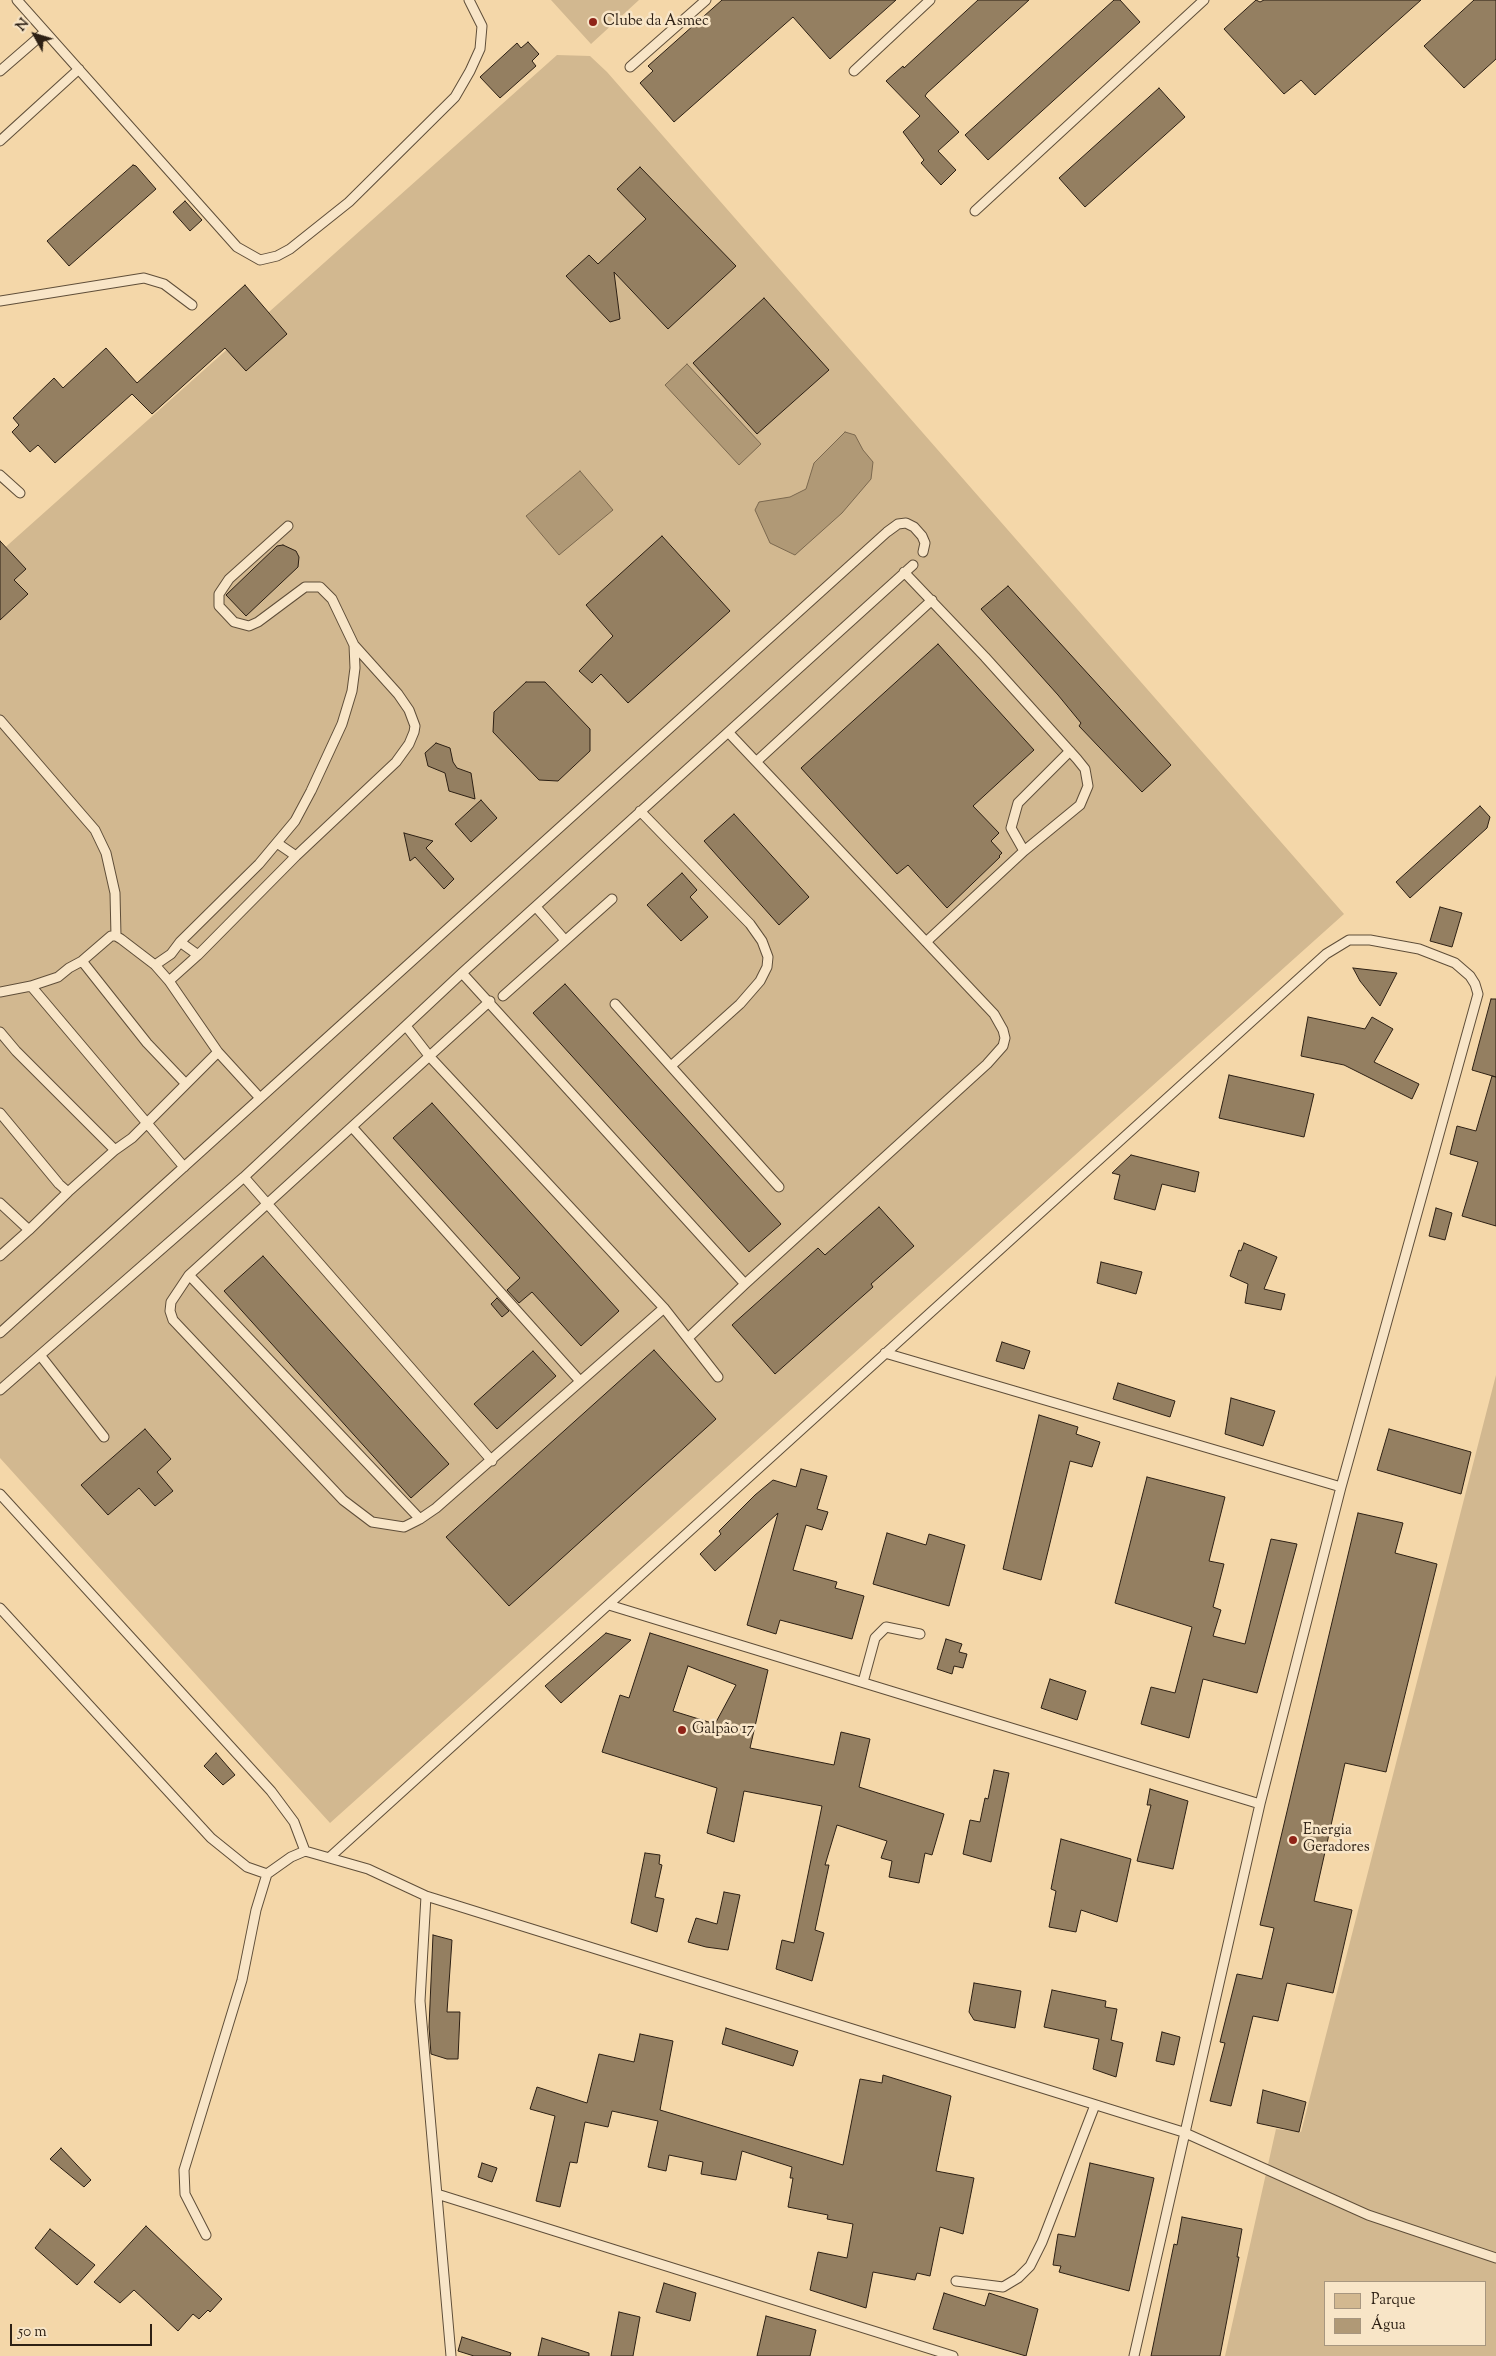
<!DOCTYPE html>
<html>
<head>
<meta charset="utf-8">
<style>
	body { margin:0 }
	#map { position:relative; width:1496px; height:2356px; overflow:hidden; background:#f4d7a9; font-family:"Sorts Mill Goudy",serif }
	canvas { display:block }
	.legend { position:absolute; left:1324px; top:2281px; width:162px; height:65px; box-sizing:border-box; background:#f8e5c7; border:1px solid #a7967f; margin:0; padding:6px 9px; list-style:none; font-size:15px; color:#2d2014 }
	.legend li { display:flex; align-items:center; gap:10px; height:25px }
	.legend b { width:25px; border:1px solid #a7967f }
	.north { position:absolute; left:10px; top:10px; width:50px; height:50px; -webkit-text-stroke:4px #f8e5c7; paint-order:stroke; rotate:309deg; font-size:14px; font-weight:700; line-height:20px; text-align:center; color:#2d2014 }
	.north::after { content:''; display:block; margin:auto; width:18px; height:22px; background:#2d2014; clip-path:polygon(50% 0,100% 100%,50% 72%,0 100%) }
	.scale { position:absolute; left:10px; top:2324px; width:142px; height:22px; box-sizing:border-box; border:2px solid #2d2014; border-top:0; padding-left:6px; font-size:15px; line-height:18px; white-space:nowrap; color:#2d2014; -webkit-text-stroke:4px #f8e5c7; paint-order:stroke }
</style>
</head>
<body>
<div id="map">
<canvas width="1496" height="2356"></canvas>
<ul class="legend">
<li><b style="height:14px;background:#d2b890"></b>Parque</li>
<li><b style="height:14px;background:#b09976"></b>Água</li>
</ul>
<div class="north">N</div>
<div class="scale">50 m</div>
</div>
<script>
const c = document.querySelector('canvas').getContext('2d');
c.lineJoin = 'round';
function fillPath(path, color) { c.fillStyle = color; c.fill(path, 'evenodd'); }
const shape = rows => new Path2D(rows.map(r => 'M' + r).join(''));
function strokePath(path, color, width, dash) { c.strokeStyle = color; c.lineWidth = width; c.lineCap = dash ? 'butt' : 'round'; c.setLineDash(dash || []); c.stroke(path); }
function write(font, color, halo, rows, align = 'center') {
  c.font = font + ' "Sorts Mill Goudy",serif'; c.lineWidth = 5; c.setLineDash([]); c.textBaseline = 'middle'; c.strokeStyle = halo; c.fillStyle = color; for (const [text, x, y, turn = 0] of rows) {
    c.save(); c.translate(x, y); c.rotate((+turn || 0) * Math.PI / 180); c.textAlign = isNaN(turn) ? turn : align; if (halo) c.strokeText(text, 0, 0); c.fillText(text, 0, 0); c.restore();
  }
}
const green = shape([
	[551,0,639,0,591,44],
	[557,55,590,56,607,72,1344,914,330,1823,0,1458,0,552],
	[1496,1375,1496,2356,1225,2356,1276,2129,1301,2132],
	[1325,2282,1485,2282,1485,2345,1325,2345]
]);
const water = shape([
	[687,364,761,444,739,465,665,385,687,364],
	[845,432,855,435,863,450,873,462,871,479,842,513,795,555,770,543,755,510,759,502,790,497,806,489,814,463,845,432],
	[580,471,613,510,559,555,526,516,580,471]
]);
const building = shape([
	[722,0,896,0,830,59,793,17,674,122,640,83,653,71,648,66,722,0],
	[978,0,1029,0,927,93,925,96,959,132,938,151,956,170,941,185,921,163,924,160,903,132,920,116,886,81,903,66,904,68,978,0],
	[1114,0,1120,0,1140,22,988,160,965,135,1114,0],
	[1256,0,1260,2,1264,0,1421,0,1315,95,1301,80,1284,94,1224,29,1256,0],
	[1474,0,1496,0,1496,59,1464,88,1424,46,1474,0],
	[528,42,539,54,532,61,536,66,500,98,480,77,517,43,521,48,528,42],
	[1159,88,1185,117,1085,207,1059,178,1159,88],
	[133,165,136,166,156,189,69,266,47,241,133,165],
	[640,167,736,266,668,329,614,272,620,319,610,322,566,276,589,255,598,264,646,219,617,189,640,167],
	[185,201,202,220,190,231,173,212,185,201],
	[245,285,287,334,246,371,225,348,152,414,132,394,55,463,38,445,30,452,12,432,19,425,13,418,54,378,63,388,106,348,137,383,245,285],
	[764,298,829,370,757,434,693,363,764,298],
	[662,536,730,611,628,703,601,674,592,683,579,671,613,636,586,605,662,536],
	[0,541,26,569,14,580,28,594,0,620,0,541],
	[283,545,296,551,299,557,298,567,246,616,226,595,277,546,283,545],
	[1008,586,1171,765,1142,792,1079,726,1081,723,1058,695,981,609,1008,586],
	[938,644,1034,750,973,806,999,833,991,841,1002,853,999,856,1000,857,947,908,908,865,897,874,801,768,938,644],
	[526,682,545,682,590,729,590,751,558,781,539,780,493,732,494,712,526,682],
	[436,743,450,748,453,762,457,768,471,773,475,799,449,791,445,773,428,766,425,753,436,743],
	[481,800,497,818,471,842,455,824,481,800],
	[1480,806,1490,817,1487,828,1410,898,1396,882,1480,806],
	[734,814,809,897,779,925,704,841,734,814],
	[404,833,433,841,426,848,454,879,444,889,415,857,410,861,404,833],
	[682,873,697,890,690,897,708,917,681,941,647,905,682,873],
	[1440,907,1462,913,1452,947,1430,941,1440,907],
	[1353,968,1397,973,1380,1006,1360,981,1353,968],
	[565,984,781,1224,749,1252,533,1013,565,984],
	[1491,999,1496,999,1496,1226,1462,1216,1478,1162,1450,1154,1457,1126,1476,1131,1492,1076,1496,1077,1472,1070,1491,999],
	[1308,1017,1365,1029,1372,1017,1393,1029,1374,1062,1419,1084,1412,1099,1344,1065,1301,1056,1308,1017],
	[1229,1075,1314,1094,1304,1137,1219,1118,1229,1075],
	[432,1103,619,1311,581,1346,532,1292,519,1303,507,1290,520,1278,393,1138,432,1103],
	[1131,1155,1199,1172,1195,1192,1162,1184,1155,1210,1114,1199,1120,1175,1112,1173,1131,1155],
	[879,1207,914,1246,871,1284,873,1287,775,1374,732,1325,818,1248,825,1255,879,1207],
	[1436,1208,1452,1213,1445,1240,1429,1236,1436,1208],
	[1244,1243,1277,1257,1264,1289,1285,1294,1281,1310,1245,1303,1248,1284,1230,1276,1239,1250,1241,1251,1244,1243],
	[263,1256,449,1464,411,1498,224,1291,263,1256],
	[1101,1262,1142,1272,1136,1294,1097,1283,1101,1262],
	[497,1298,509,1311,502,1317,491,1304,497,1298],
	[1002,1342,1030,1351,1024,1369,996,1361,1002,1342],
	[654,1350,716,1419,509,1606,446,1537,654,1350],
	[533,1351,556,1376,497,1429,474,1404,533,1351],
	[1118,1383,1175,1401,1170,1417,1113,1399,1118,1383],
	[1231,1398,1275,1411,1263,1446,1225,1434,1231,1398],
	[1039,1415,1078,1427,1076,1434,1100,1442,1092,1467,1070,1461,1041,1580,1003,1569,1039,1415],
	[145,1429,171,1459,157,1472,173,1491,155,1506,139,1488,108,1515,81,1485,145,1429],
	[1389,1429,1471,1452,1461,1494,1377,1470,1389,1429],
	[801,1469,827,1476,817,1509,828,1512,822,1530,806,1525,793,1570,837,1582,835,1588,864,1596,852,1639,780,1620,776,1634,747,1625,778,1513,715,1571,700,1554,721,1534,719,1531,755,1495,773,1480,796,1487,801,1469],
	[1147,1477,1225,1497,1209,1561,1224,1564,1213,1607,1221,1610,1213,1636,1245,1644,1271,1539,1297,1544,1257,1693,1203,1679,1189,1738,1141,1724,1151,1687,1175,1693,1192,1627,1115,1603,1147,1477],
	[1358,1513,1403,1523,1395,1553,1437,1564,1386,1772,1345,1763,1314,1901,1352,1910,1333,1993,1287,1983,1278,2021,1253,2016,1231,2106,1210,2101,1225,2043,1220,2042,1237,1974,1262,1979,1274,1928,1260,1925,1358,1513],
	[887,1533,926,1545,929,1534,965,1545,949,1606,873,1584,887,1533],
	[606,1633,631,1640,561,1703,545,1686,606,1633],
	[650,1633,768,1670,750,1748,834,1765,841,1732,870,1739,859,1787,944,1814,932,1855,925,1853,919,1883,889,1877,892,1861,881,1858,887,1841,837,1825,825,1865,829,1865,815,1930,824,1933,812,1981,776,1969,782,1940,794,1943,822,1806,744,1791,734,1842,707,1833,717,1788,602,1752,620,1695,629,1698,650,1633],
	[688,1666,736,1685,715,1724,673,1711,688,1666],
	[946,1639,962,1644,959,1652,967,1654,963,1668,954,1666,952,1674,937,1669,946,1639],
	[1050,1679,1086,1691,1077,1720,1041,1708,1050,1679],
	[216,1753,235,1775,223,1785,204,1766,216,1753],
	[994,1770,1009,1773,991,1862,963,1854,970,1820,980,1822,985,1798,988,1799,994,1770],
	[1150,1789,1188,1801,1173,1869,1137,1861,1151,1805,1147,1805,1150,1789],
	[1061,1839,1131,1859,1117,1922,1081,1910,1076,1932,1049,1927,1056,1891,1051,1889,1061,1839],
	[645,1853,660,1855,659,1864,662,1865,655,1897,664,1899,657,1932,631,1923,645,1853],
	[724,1892,740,1895,728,1950,706,1947,688,1942,696,1918,717,1924,724,1892],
	[433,1935,452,1940,447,2012,460,2012,458,2059,447,2059,431,2054,429,2027,433,1935],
	[974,1983,1021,1991,1015,2028,974,2020,969,2012,974,1983],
	[1052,1990,1106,2001,1105,2007,1117,2009,1111,2040,1123,2043,1116,2077,1093,2069,1099,2039,1044,2027,1052,1990],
	[726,2028,798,2051,793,2066,722,2044,726,2028],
	[1162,2032,1180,2037,1174,2065,1156,2061,1162,2032],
	[640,2034,673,2041,660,2110,843,2165,860,2079,882,2083,883,2075,951,2096,936,2171,974,2178,963,2234,940,2227,930,2276,917,2273,915,2280,873,2272,866,2308,810,2290,818,2252,847,2258,853,2224,827,2219,828,2215,788,2207,793,2178,790,2178,792,2167,742,2151,736,2180,701,2174,703,2162,669,2155,666,2171,648,2167,658,2121,612,2111,608,2127,585,2122,577,2163,570,2162,560,2207,536,2201,555,2116,530,2109,537,2087,587,2103,599,2054,634,2062,640,2034],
	[1263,2090,1306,2102,1299,2132,1257,2123,1263,2090],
	[61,2148,91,2180,84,2187,50,2159,61,2148],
	[482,2163,497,2168,492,2182,478,2177,482,2163],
	[1090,2163,1154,2178,1129,2291,1059,2272,1061,2266,1053,2265,1058,2234,1075,2237,1090,2163],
	[1182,2217,1242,2229,1237,2257,1239,2257,1220,2356,1151,2356,1174,2244,1177,2245,1182,2217],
	[146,2226,222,2299,210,2312,208,2310,199,2319,193,2314,178,2331,134,2290,120,2303,94,2282,146,2226],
	[50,2229,95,2265,77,2285,35,2248,50,2229],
	[664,2283,696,2293,690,2321,656,2312,664,2283],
	[944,2293,985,2306,989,2293,1038,2309,1026,2356,933,2329,944,2293],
	[619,2312,640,2317,633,2356,611,2356,619,2312],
	[766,2316,816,2330,810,2356,757,2356,766,2316],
	[462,2337,511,2353,510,2356,474,2356,458,2351,462,2337],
	[542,2338,589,2353,589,2356,538,2356,542,2338]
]);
const lane = shape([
	[17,0,237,247,260,260,277,256,290,249,349,202,455,97,470,71,480,49,482,26,469,0],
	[630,67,706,0],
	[0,71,45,32],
	[854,71,930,0],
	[0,141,79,69],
	[975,211,1204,0],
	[0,301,144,278,164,284,192,305],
	[0,475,20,493],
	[904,572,985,657,1077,759,1085,769,1088,786,1080,805,1024,851,926,942],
	[0,720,95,830,106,853,115,893,116,936],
	[757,761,932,600],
	[640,811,750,924,762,941,768,957,767,967,760,981,740,1004,671,1066],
	[277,843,296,856],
	[1024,851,1011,828,1018,803,1070,751],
	[536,907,564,939],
	[180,942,198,955],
	[82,961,111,936,116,936,121,939,155,965,169,981,218,1052,260,1098],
	[155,965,171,954,180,942,259,864,295,821,311,791,342,724,352,691,355,668,354,645],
	[462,973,745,1284],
	[169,981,198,955,296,856,396,762,409,744,414,732,415,726,409,710,398,694,354,645,332,599,320,587,305,587,258,622,249,626,234,622,219,606,219,594,229,579,288,526],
	[0,992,31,986],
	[503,996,612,899],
	[490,1001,189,1275,171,1302,170,1311,173,1320,343,1500,372,1522,404,1527,420,1519,436,1508,664,1308],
	[615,1004,779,1187],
	[406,1026,430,1057,664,1308,718,1377],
	[0,1032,16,1051,115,1150,132,1138,218,1052],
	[0,1113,59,1184,68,1192,29,1230,0,1203],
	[352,1127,580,1381],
	[184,1167,31,986,58,977,69,968,82,961,147,1043,186,1084],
	[244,1177,492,1461],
	[68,1192,115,1150],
	[0,1256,29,1230],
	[189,1275,420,1519],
	[0,1333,887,532,898,524,906,523,914,527,922,536,925,543,923,552],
	[688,1338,745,1284,987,1064,1003,1046,1005,1038,1003,1030,994,1014,729,733],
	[885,1353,1341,1487],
	[40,1355,104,1437],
	[0,1390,244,1177,462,973,913,565],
	[0,1494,271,1791,294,1822,305,1851],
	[609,1605,1260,1804],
	[0,1608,211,1838,247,1867,267,1874],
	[863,1682,875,1638,886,1627,920,1634],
	[330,1857,1326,954,1349,940,1370,940,1419,949,1455,963,1470,976,1475,984,1478,994,1341,1487,1260,1804,1134,2356],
	[426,1896,420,2001,451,2356],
	[437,2194,953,2356],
	[206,2235,185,2194,184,2170,242,1980,256,1910,267,1874,291,1857,305,1851,368,1869,426,1896,1183,2132,1368,2215,1496,2258],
	[956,2281,1003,2287,1018,2278,1030,2266,1042,2242,1095,2105]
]);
const markers = [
	[593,22,5,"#8f2418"],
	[682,1730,5,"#8f2418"],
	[1293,1840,5,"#8f2418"]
];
const poiNames = [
	["Clube da Asmec",603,22],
	["Galpão 17",692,1730],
	["Energia",1303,1831],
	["Geradores",1303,1848]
];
fillPath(green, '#d2b890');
fillPath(water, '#b09976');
strokePath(water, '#7c694f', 1);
fillPath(building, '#947f61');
strokePath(building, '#2d2014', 1);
strokePath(lane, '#5f4e39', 11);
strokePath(lane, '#f8e5c7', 9);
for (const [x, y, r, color] of markers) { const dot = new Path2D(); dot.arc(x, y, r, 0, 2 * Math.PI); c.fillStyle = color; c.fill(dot); strokePath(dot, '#f8e5c7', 2); }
write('15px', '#2d2014', '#f8e5c7', poiNames, 'left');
</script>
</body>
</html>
